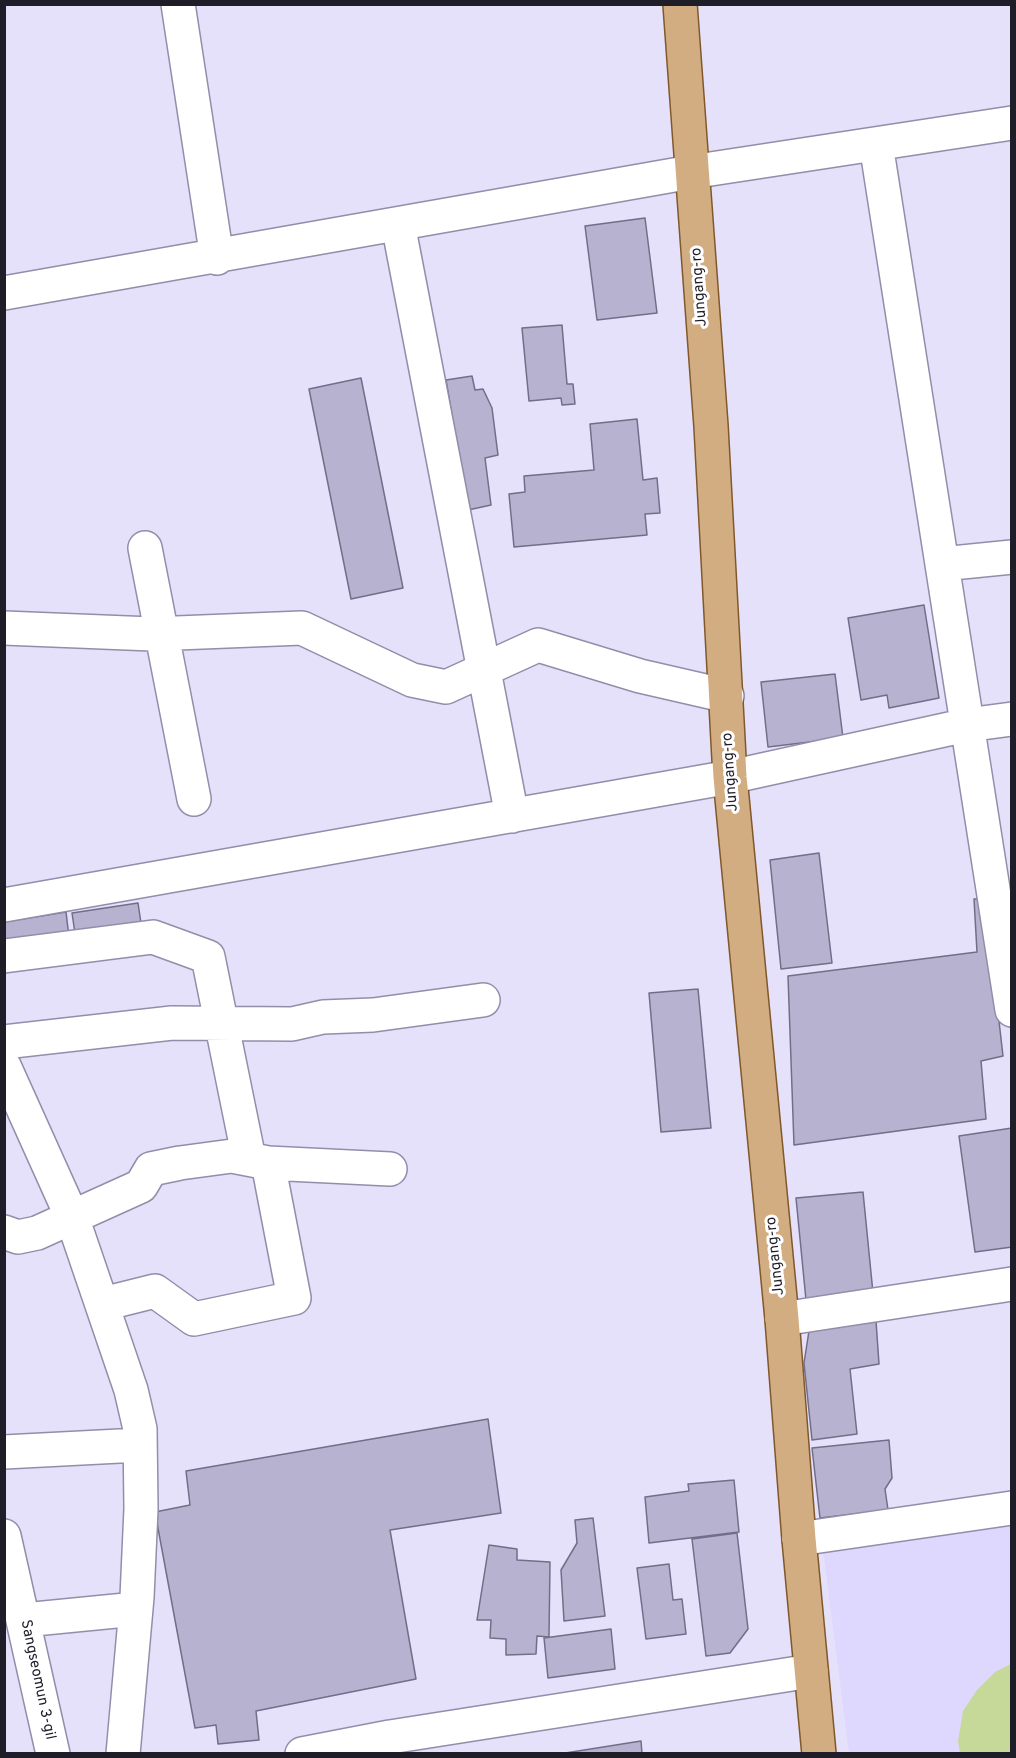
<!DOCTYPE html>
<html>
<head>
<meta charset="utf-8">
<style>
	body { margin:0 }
	#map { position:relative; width:1016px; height:1758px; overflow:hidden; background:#e5e1fa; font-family:Overpass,sans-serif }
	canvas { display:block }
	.frame { position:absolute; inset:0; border:6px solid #1f1d28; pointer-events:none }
</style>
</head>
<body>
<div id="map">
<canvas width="1016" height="1758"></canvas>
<div class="frame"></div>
</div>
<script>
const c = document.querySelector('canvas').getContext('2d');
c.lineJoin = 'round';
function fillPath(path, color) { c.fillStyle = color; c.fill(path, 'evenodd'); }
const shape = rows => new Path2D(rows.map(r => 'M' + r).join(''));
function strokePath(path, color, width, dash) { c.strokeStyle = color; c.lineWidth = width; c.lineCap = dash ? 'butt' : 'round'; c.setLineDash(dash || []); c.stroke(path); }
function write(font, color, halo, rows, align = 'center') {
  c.font = font + ' Overpass,sans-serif'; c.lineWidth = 6; c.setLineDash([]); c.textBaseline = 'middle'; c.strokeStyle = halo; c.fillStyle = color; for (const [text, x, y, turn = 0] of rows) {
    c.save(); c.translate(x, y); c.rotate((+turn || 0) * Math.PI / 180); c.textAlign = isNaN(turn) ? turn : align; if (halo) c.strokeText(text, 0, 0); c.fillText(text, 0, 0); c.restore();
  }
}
const built = shape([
	[1011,1526,1011,1753,849,1753,823,1550]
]);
const green = shape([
	[1011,1664,1011,1753,960,1753,958,1741,963,1711,977,1690,995,1672]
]);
const building = shape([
	[645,218,657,313,597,320,585,226,645,218],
	[562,325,567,384,573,384,575,404,562,405,561,398,529,401,522,328,562,325],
	[472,376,475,390,483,389,492,408,498,455,485,458,491,505,468,510,446,380,472,376],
	[361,378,403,588,351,599,309,389,361,378],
	[637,419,643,480,657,478,660,513,645,514,647,535,514,547,509,494,525,492,524,476,594,470,590,424,637,419],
	[924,605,939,698,889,708,887,695,861,700,848,618,924,605],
	[835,674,843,738,768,747,761,682,835,674],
	[819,853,832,963,781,969,770,860,819,853],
	[974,899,985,899,1003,1056,981,1061,986,1119,794,1145,788,976,977,952,974,899],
	[138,903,142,930,76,940,72,913,138,903],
	[66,912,69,937,4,947,4,922,66,912],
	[698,989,711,1128,661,1132,649,993,698,989],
	[1012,1128,1012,1247,975,1252,959,1136,1012,1128],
	[863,1192,873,1293,806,1300,796,1198,863,1192],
	[876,1321,879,1364,850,1369,857,1434,812,1440,804,1363,809,1331,876,1321],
	[488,1419,501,1513,390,1530,416,1679,256,1711,259,1740,218,1744,216,1725,195,1728,155,1512,190,1505,186,1471,488,1419],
	[889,1440,892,1478,885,1489,888,1510,820,1518,812,1448,889,1440],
	[734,1480,739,1532,649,1543,645,1497,689,1491,688,1484,734,1480],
	[593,1518,605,1616,564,1621,561,1570,577,1543,575,1520,593,1518],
	[737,1533,748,1629,730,1653,706,1656,692,1539,737,1533],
	[489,1545,517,1549,517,1560,550,1562,549,1637,537,1636,536,1654,506,1655,506,1639,490,1638,491,1620,477,1620,489,1545],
	[669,1564,673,1600,682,1599,686,1634,646,1639,637,1568,669,1564],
	[611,1629,615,1669,548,1678,544,1638,611,1629],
	[641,1741,642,1754,559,1754,641,1741]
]);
const minor = shape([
	[178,4,217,258],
	[876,144,1012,1010],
	[398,224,512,816],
	[4,293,691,172,1012,123],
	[145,548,194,799],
	[942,564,1012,557],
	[4,628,152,634,302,628,412,680,446,687,538,645,640,676,727,696],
	[4,905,730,777,967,725,1012,719],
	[4,956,153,937,208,957,249,1159],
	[4,1042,172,1023,292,1024,323,1017,373,1015,483,1000],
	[4,1066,72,1217,131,1390,140,1429,141,1509,137,1597,123,1754],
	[4,1232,18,1237,37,1233,141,1186,151,1169,180,1163,232,1156,268,1163,390,1169],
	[103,1304,155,1291,194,1319,294,1298,268,1163],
	[782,1319,1012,1284],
	[4,1452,139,1445],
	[4,1536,53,1754],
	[799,1539,1012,1508],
	[24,1620,136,1609],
	[302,1754,390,1737,811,1671]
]);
const major = shape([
	[680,4,711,426,730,777,782,1319,799,1539,819,1754]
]);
const streetNames = [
	["Jungang-ro",700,287,-94],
	["Jungang-ro",731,772,-94],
	["Jungang-ro",776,1256,-96],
	["Sangseomun 3-gil",37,1680,78]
];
fillPath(built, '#ded8fe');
fillPath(green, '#c6d998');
fillPath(building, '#b7b2d0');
strokePath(building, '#726d89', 1.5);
strokePath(minor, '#928eaa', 36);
strokePath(major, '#80582b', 36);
strokePath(minor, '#fff', 33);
strokePath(major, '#d2ad81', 33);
write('15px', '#1f1d28', '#fff', streetNames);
</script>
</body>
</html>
